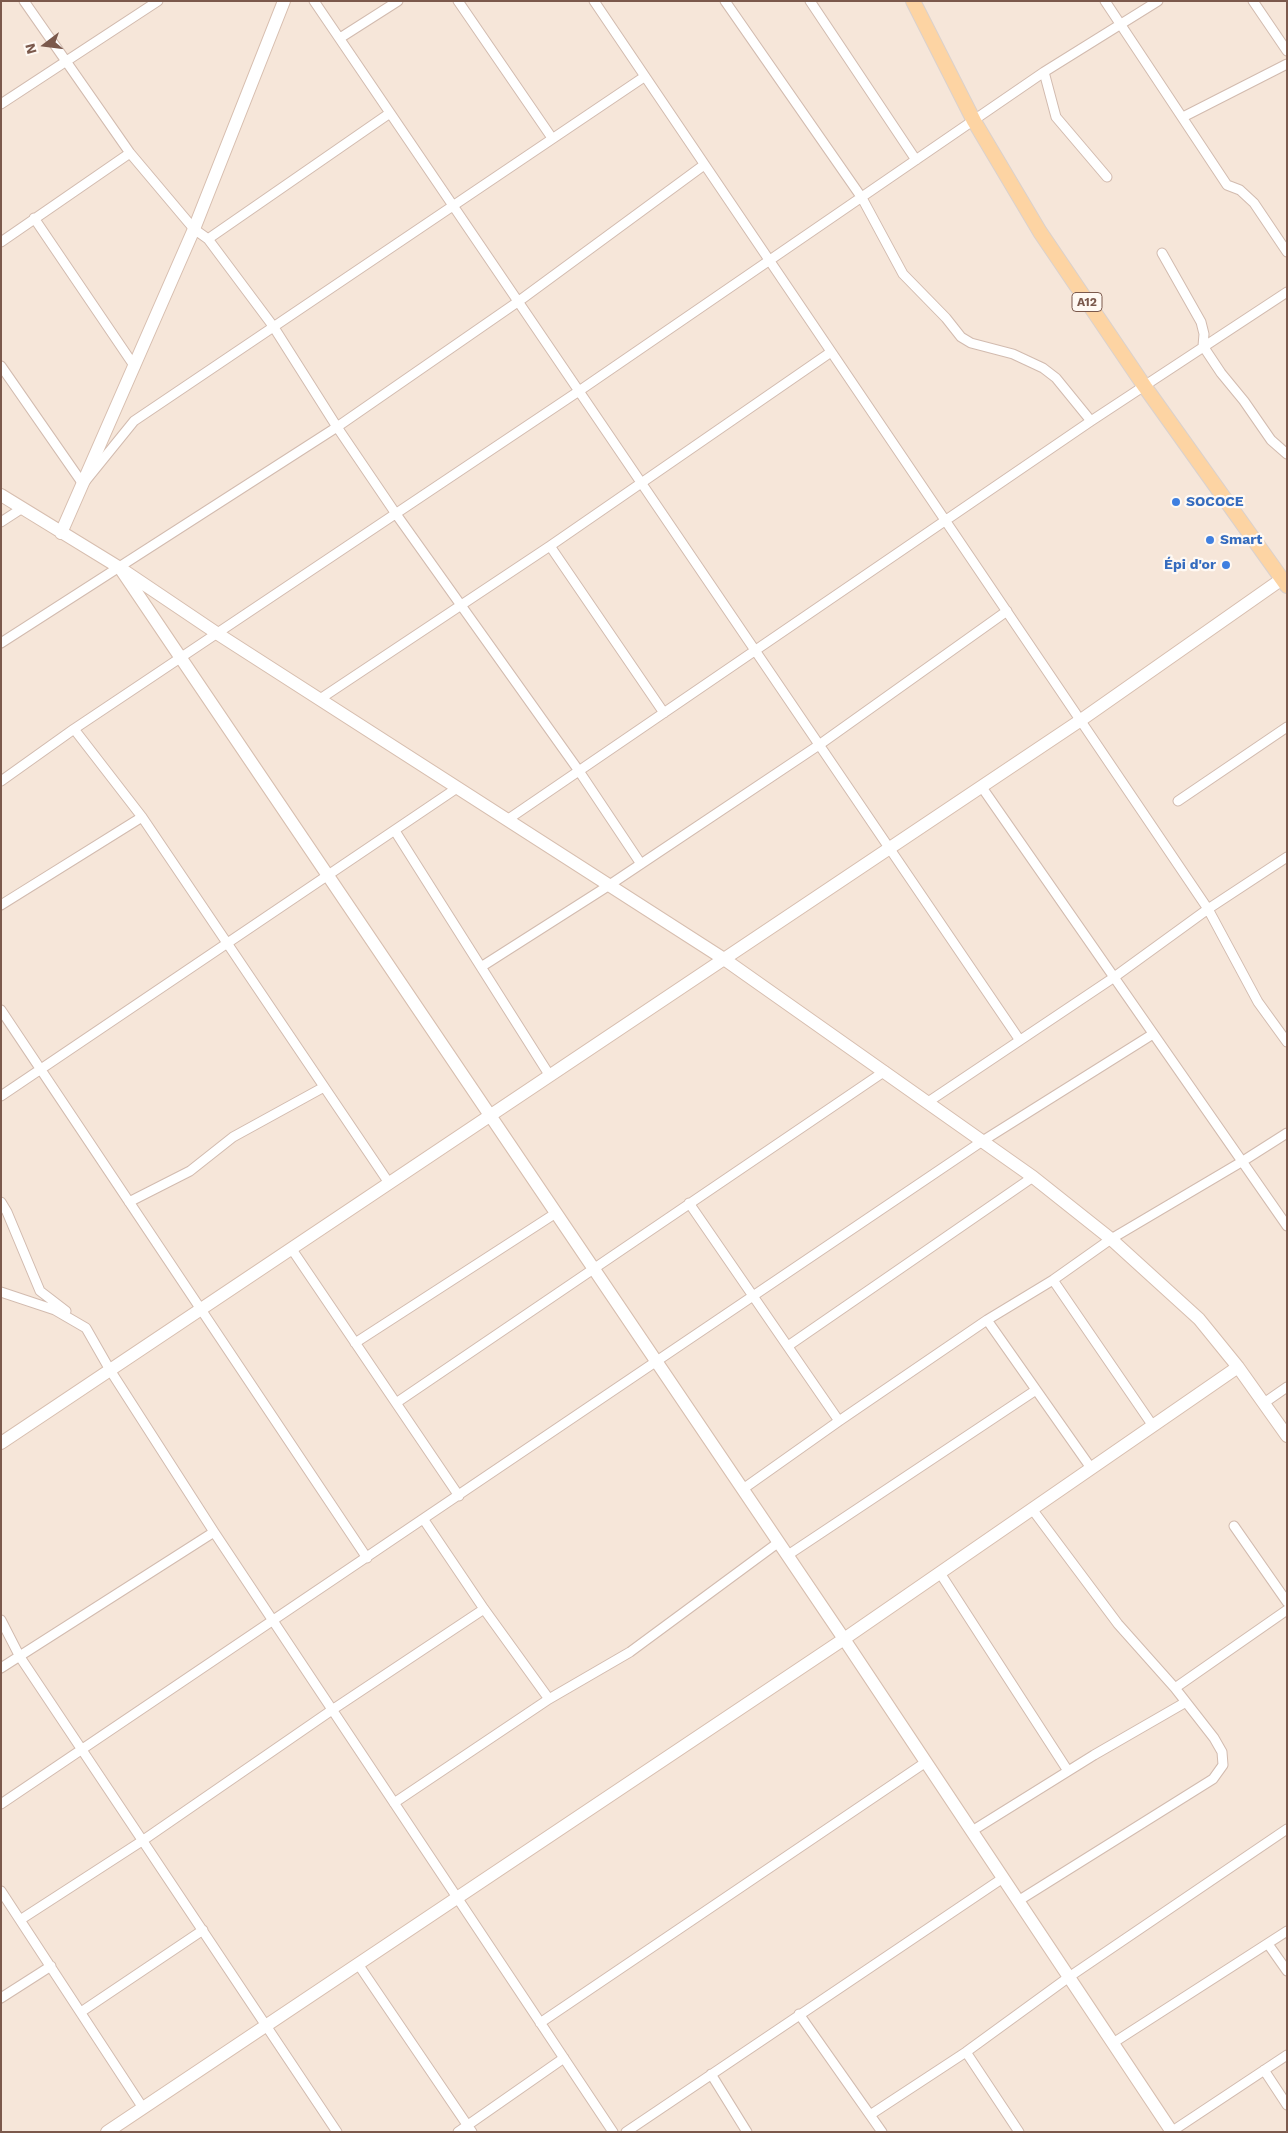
<!DOCTYPE html>
<html>
<head>
<meta charset="utf-8">
<style>
	body { margin:0 }
	#map { position:relative; width:1288px; height:2133px; overflow:hidden; background:#fdf5eb; font-family:"Work Sans",sans-serif }
	canvas { display:block }
	.frame { position:absolute; inset:0; border:2px solid #7b594c; pointer-events:none }
	.north { position:absolute; left:20px; top:20px; width:50px; height:50px; -webkit-text-stroke:4px #fff9f3; paint-order:stroke; rotate:255deg; font-size:14px; font-weight:700; line-height:20px; text-align:center; color:#7b594c }
	.north::after { content:''; display:block; margin:auto; width:18px; height:22px; background:#7b594c; clip-path:polygon(50% 0,100% 100%,50% 72%,0 100%) }
</style>
</head>
<body>
<div id="map">
<canvas width="1288" height="2133"></canvas>
<div class="frame"></div>
<div class="north">N</div>
</div>
<script>
const c = document.querySelector('canvas').getContext('2d');
c.lineJoin = 'round';
function fillPath(path, color) { c.fillStyle = color; c.fill(path, 'evenodd'); }
const shape = rows => new Path2D(rows.map(r => 'M' + r).join(''));
function strokePath(path, color, width, dash) { c.strokeStyle = color; c.lineWidth = width; c.lineCap = dash ? 'butt' : 'round'; c.setLineDash(dash || []); c.stroke(path); }
function write(font, color, halo, rows, align = 'center') {
  c.font = font + ' "Work Sans",sans-serif'; c.lineWidth = 4.5; c.setLineDash([]); c.textBaseline = 'middle'; c.strokeStyle = halo; c.fillStyle = color; for (const [text, x, y, turn = 0] of rows) {
    c.save(); c.translate(x, y); c.rotate((+turn || 0) * Math.PI / 180); c.textAlign = isNaN(turn) ? turn : align; if (halo) c.strokeText(text, 0, 0); c.fillText(text, 0, 0); c.restore();
  }
}
const residential = shape([
	[1,1,1287,1,1287,2132,1,2132]
]);
const street = shape([
	[24,1,130,153,194,229,208,239,273,326,337,427,396,514,579,771,641,864],
	[314,1,1019,1039],
	[458,1,552,138],
	[594,1,1208,909,1258,1002,1287,1042],
	[725,1,862,198,903,274,946,318,961,337,971,343,1013,354,1043,368,1056,378,1091,421],
	[810,1,916,160],
	[1105,1,1227,185,1240,190,1254,203,1287,252],
	[1253,1,1287,51],
	[340,38,398,1],
	[1044,72,1056,117,1107,177],
	[1,104,158,1],
	[1183,117,1287,64],
	[34,218,135,367],
	[208,239,390,113],
	[1,242,130,153],
	[1162,253,1201,322,1204,334,1203,346,1221,373,1244,401,1271,440,1287,454],
	[1,366,83,484,134,421,644,77],
	[1,522,21,509],
	[550,546,664,713],
	[1,643,337,427,519,301,704,165],
	[320,699,550,546,831,352],
	[74,729,142,817,389,1183],
	[1,781,74,729,579,391,1044,72,1158,1],
	[981,786,1287,1226],
	[1178,801,1287,727],
	[507,820,1091,421,1287,292],
	[395,831,550,1076],
	[1,905,142,817],
	[481,967,608,886,819,745,1007,611],
	[1,1010,367,1558],
	[1,1096,457,788],
	[928,1102,1113,978,1208,909,1287,857],
	[1,1202,7,1212,40,1291,66,1311],
	[129,1202,190,1171,233,1137,324,1087],
	[689,1203,839,1421],
	[291,1248,459,1496],
	[1053,1280,1153,1426],
	[1,1292,55,1310,86,1328,110,1370,214,1532,613,2132],
	[987,1320,1091,1468],
	[355,1343,556,1213],
	[788,1346,1033,1177],
	[396,1403,885,1071],
	[1264,1403,1287,1387],
	[743,1489,839,1421,987,1320,1053,1280,1111,1239,1243,1161,1287,1133],
	[424,1520,484,1609,549,1699],
	[1234,1526,1287,1602],
	[788,1555,1036,1390],
	[940,1573,1068,1771],
	[1,1620,20,1657,337,2132],
	[1,1668,214,1532],
	[1175,1688,1287,1610],
	[394,1803,549,1699,630,1652,779,1542],
	[1,1804,981,1142,1153,1034],
	[972,1831,1094,1755,1186,1702],
	[1,1891,143,2108],
	[1018,1901,1213,1779,1223,1765,1222,1752,1214,1738,1175,1688,1118,1624,1032,1509],
	[20,1920,142,1841,332,1710,484,1609],
	[1268,1944,1287,1971],
	[358,1964,472,2132],
	[1,1998,51,1966],
	[81,2012,203,1930],
	[799,2014,882,2132],
	[540,2023,926,1762],
	[1113,2043,1287,1931],
	[966,2052,1019,2132],
	[1264,2070,1287,2105],
	[711,2074,747,2132],
	[870,2115,966,2052,1069,1977,1287,1829],
	[458,2132,564,2058],
	[626,2132,1003,1878],
	[1171,2132,1287,2055]
]);
const secondary = shape([
	[1,495,120,568,218,634,724,959,1033,1177,1111,1239,1199,1319,1238,1367,1287,1436],
	[61,533,194,229,284,1],
	[120,568,844,1639,1172,2132],
	[1,1443,1081,720,1282,579],
	[107,2132,844,1639,1238,1367]
]);
const primary = shape([
	[913,1,974,121,1040,232,1145,387,1287,586]
]);
const markers = [
	[1176,502,5,"#3f7fe0"],
	[1210,540,5,"#3f7fe0"],
	[1226,565,5,"#3f7fe0"]
];
const shields = [
	[1087,302,30]
];
const shieldNames = [
	["A12",1087,302]
];
const shopNames = [
	["SOCOCE",1186,502],
	["Smart",1220,540],
	["Épi d'or",1216,565,"right"]
];
fillPath(residential, '#f6e6d9');
strokePath(street, '#d2bbaf', 11);
strokePath(secondary, '#d7beaf', 14);
strokePath(primary, '#dad1cd', 16);
strokePath(street, '#fff', 9);
strokePath(secondary, '#fff', 12);
strokePath(primary, '#fdd4a3', 14);
for (const [x, y, r, color] of markers) { const dot = new Path2D(); dot.arc(x, y, r, 0, 2 * Math.PI); c.fillStyle = color; c.fill(dot); strokePath(dot, '#fff9f3', 2); }
for (const [x, y, w] of shields) { const box = new Path2D(); box.roundRect(x - w / 2, y - 9.5, w, 19, 4); c.fillStyle = '#fff9f3'; c.fill(box); strokePath(box, '#7b594c', 1); }
write('bold 12px', '#7b594c', null, shieldNames);
write('bold 14px', '#366cbe', '#fff9f3', shopNames, 'left');
</script>
</body>
</html>
